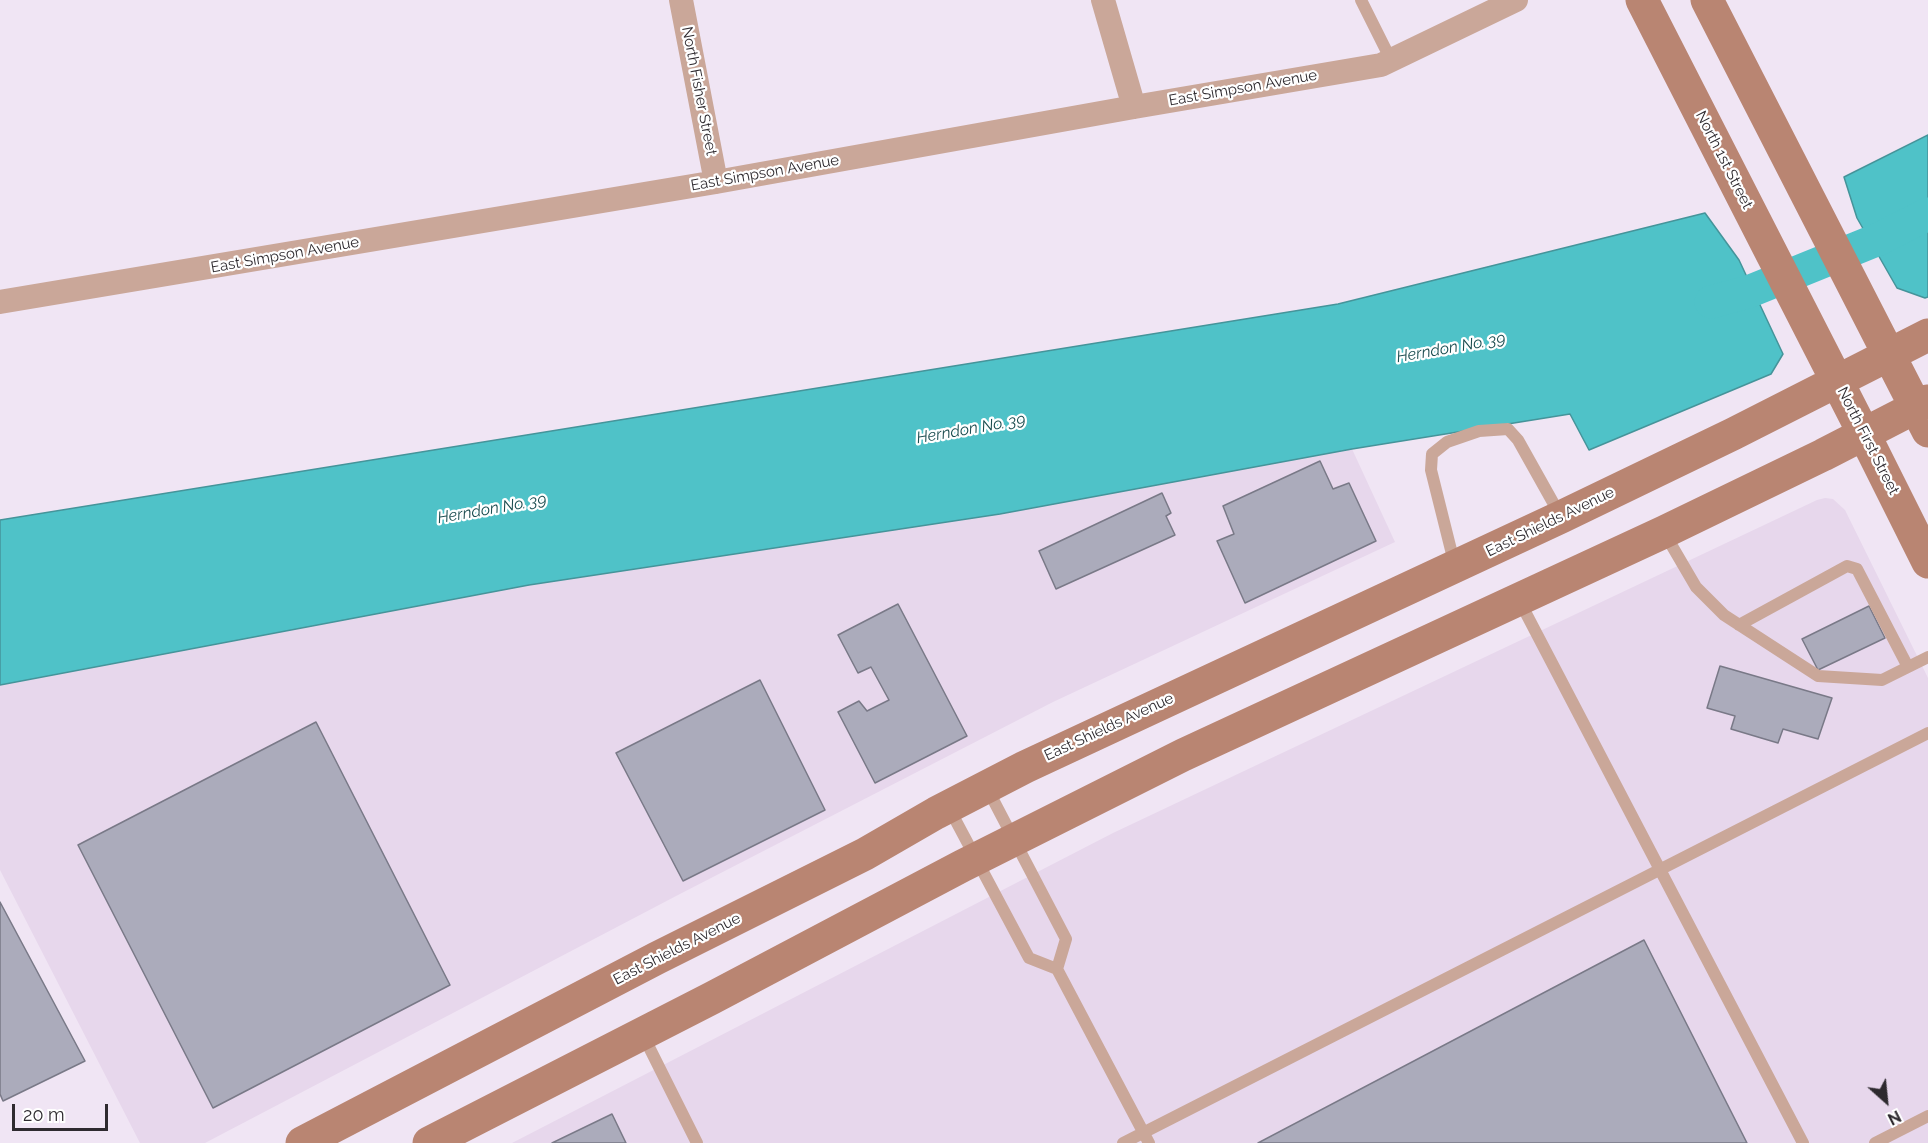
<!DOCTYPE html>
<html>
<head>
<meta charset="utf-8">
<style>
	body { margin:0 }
	#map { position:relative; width:1928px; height:1143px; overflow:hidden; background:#f0e5f4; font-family:Raleway,sans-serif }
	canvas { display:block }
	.north { position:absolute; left:1856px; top:1071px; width:60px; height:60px; -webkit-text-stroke:4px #fff; paint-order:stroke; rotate:153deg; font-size:16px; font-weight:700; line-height:24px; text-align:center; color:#2e2a2f }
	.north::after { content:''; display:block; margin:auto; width:21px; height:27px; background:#2e2a2f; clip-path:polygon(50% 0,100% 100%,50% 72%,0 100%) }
	.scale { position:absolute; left:12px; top:1104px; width:96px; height:27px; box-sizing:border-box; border:3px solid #2e2a2f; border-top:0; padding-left:8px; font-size:18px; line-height:21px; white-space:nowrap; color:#2e2a2f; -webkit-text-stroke:4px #fff; paint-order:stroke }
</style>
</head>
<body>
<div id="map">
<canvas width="1928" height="1143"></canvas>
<div class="north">N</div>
<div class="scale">20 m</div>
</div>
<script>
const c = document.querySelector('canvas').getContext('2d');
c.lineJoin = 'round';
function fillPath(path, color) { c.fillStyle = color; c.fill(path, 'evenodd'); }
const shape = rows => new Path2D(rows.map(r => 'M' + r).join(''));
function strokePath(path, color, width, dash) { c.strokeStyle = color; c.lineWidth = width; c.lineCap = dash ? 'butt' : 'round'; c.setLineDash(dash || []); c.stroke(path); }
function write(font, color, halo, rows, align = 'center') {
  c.font = font + ' Raleway,sans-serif'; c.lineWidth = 4.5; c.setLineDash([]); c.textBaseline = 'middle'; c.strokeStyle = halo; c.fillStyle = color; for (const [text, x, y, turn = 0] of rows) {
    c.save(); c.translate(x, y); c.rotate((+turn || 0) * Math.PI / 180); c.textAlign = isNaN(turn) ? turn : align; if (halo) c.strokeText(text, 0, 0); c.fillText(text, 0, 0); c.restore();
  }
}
const built = shape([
	[1352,449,1395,542,1053,702,678,895,205,1143,140,1143,0,870,0,685,529,585,1000,514],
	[1825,498,1833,499,1845,510,1928,678,1928,1143,512,1143,1113,833,1817,500]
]);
const water = shape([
	[1928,135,1928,297,1925,298,1897,288,1857,218,1844,177,1928,135],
	[1705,213,1739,260,1783,354,1771,374,1589,450,1570,414,1352,449,1000,514,529,585,0,685,0,520,1338,304,1705,213]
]);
const canal = shape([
	[1711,302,1748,292,1879,239,1928,214]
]);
const building = shape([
	[1320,461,1333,489,1349,483,1376,541,1245,603,1217,541,1234,534,1223,506,1320,461],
	[1162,493,1171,513,1166,516,1175,535,1056,589,1039,551,1162,493],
	[898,604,967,736,875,783,838,712,859,701,867,711,889,700,871,667,858,673,838,635,898,604],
	[1869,606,1885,638,1818,670,1802,639,1869,606],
	[1720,666,1832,698,1818,739,1783,729,1778,743,1731,729,1735,716,1707,708,1720,666],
	[760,680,825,810,683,881,616,753,760,680],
	[316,722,450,985,213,1108,78,845,316,722],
	[0,902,85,1061,3,1101,0,1094,0,902],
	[1644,940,1747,1143,1258,1143,1644,940],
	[612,1114,626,1143,552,1143,612,1114]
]);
const service = shape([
	[1361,0,1391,60],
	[1665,534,1696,587,1724,615,1818,676,1882,680,1928,657],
	[1455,566,1431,470,1432,454,1447,442,1479,431,1508,429,1518,440,1560,515],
	[1519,600,1803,1143],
	[1739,625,1847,566,1857,569,1908,667],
	[949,808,1029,958,1057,969,1066,939,987,788],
	[1057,969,1149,1143],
	[643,1035,697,1143],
	[1123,1143,1928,733],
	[1875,1143,1928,1116]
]);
const minor = shape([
	[681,0,716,182],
	[1103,0,1134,107],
	[0,302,716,182,1134,107,1381,65,1516,0]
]);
const secondary = shape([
	[1642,0,1864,434,1928,562],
	[1707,0,1928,431],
	[302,1143,657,958,865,854,936,813,1025,767,1561,517,1733,434,1928,335],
	[429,1143,712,998,962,866,1183,755,1664,532,1823,455,1928,401]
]);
const streetNames = [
	["East Simpson Avenue",1243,88,-10],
	["North Fisher Street",699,91,79],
	["North 1st Street",1724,160,63],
	["East Simpson Avenue",765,173,-10],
	["East Simpson Avenue",285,255,-10],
	["North First Street",1868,441,63],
	["East Shields Avenue",1550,522,-26],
	["East Shields Avenue",1109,727,-25],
	["East Shields Avenue",677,949,-27]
];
const waterNames = [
	["Herndon No. 39",1451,348,-10],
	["Herndon No. 39",971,429,-10],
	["Herndon No. 39",492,509,-10]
];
fillPath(built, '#e7d7ec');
fillPath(water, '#4fc2c8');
strokePath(water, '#45949a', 1.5);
strokePath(canal, '#4fc2c8', 33);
fillPath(building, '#ababbb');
strokePath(building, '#797987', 1.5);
strokePath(service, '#caa799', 12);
strokePath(minor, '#caa799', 24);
strokePath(secondary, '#b98572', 33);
write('15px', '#2e2a2f', '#fff', streetNames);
write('italic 16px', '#1b4d50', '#fff', waterNames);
</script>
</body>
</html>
